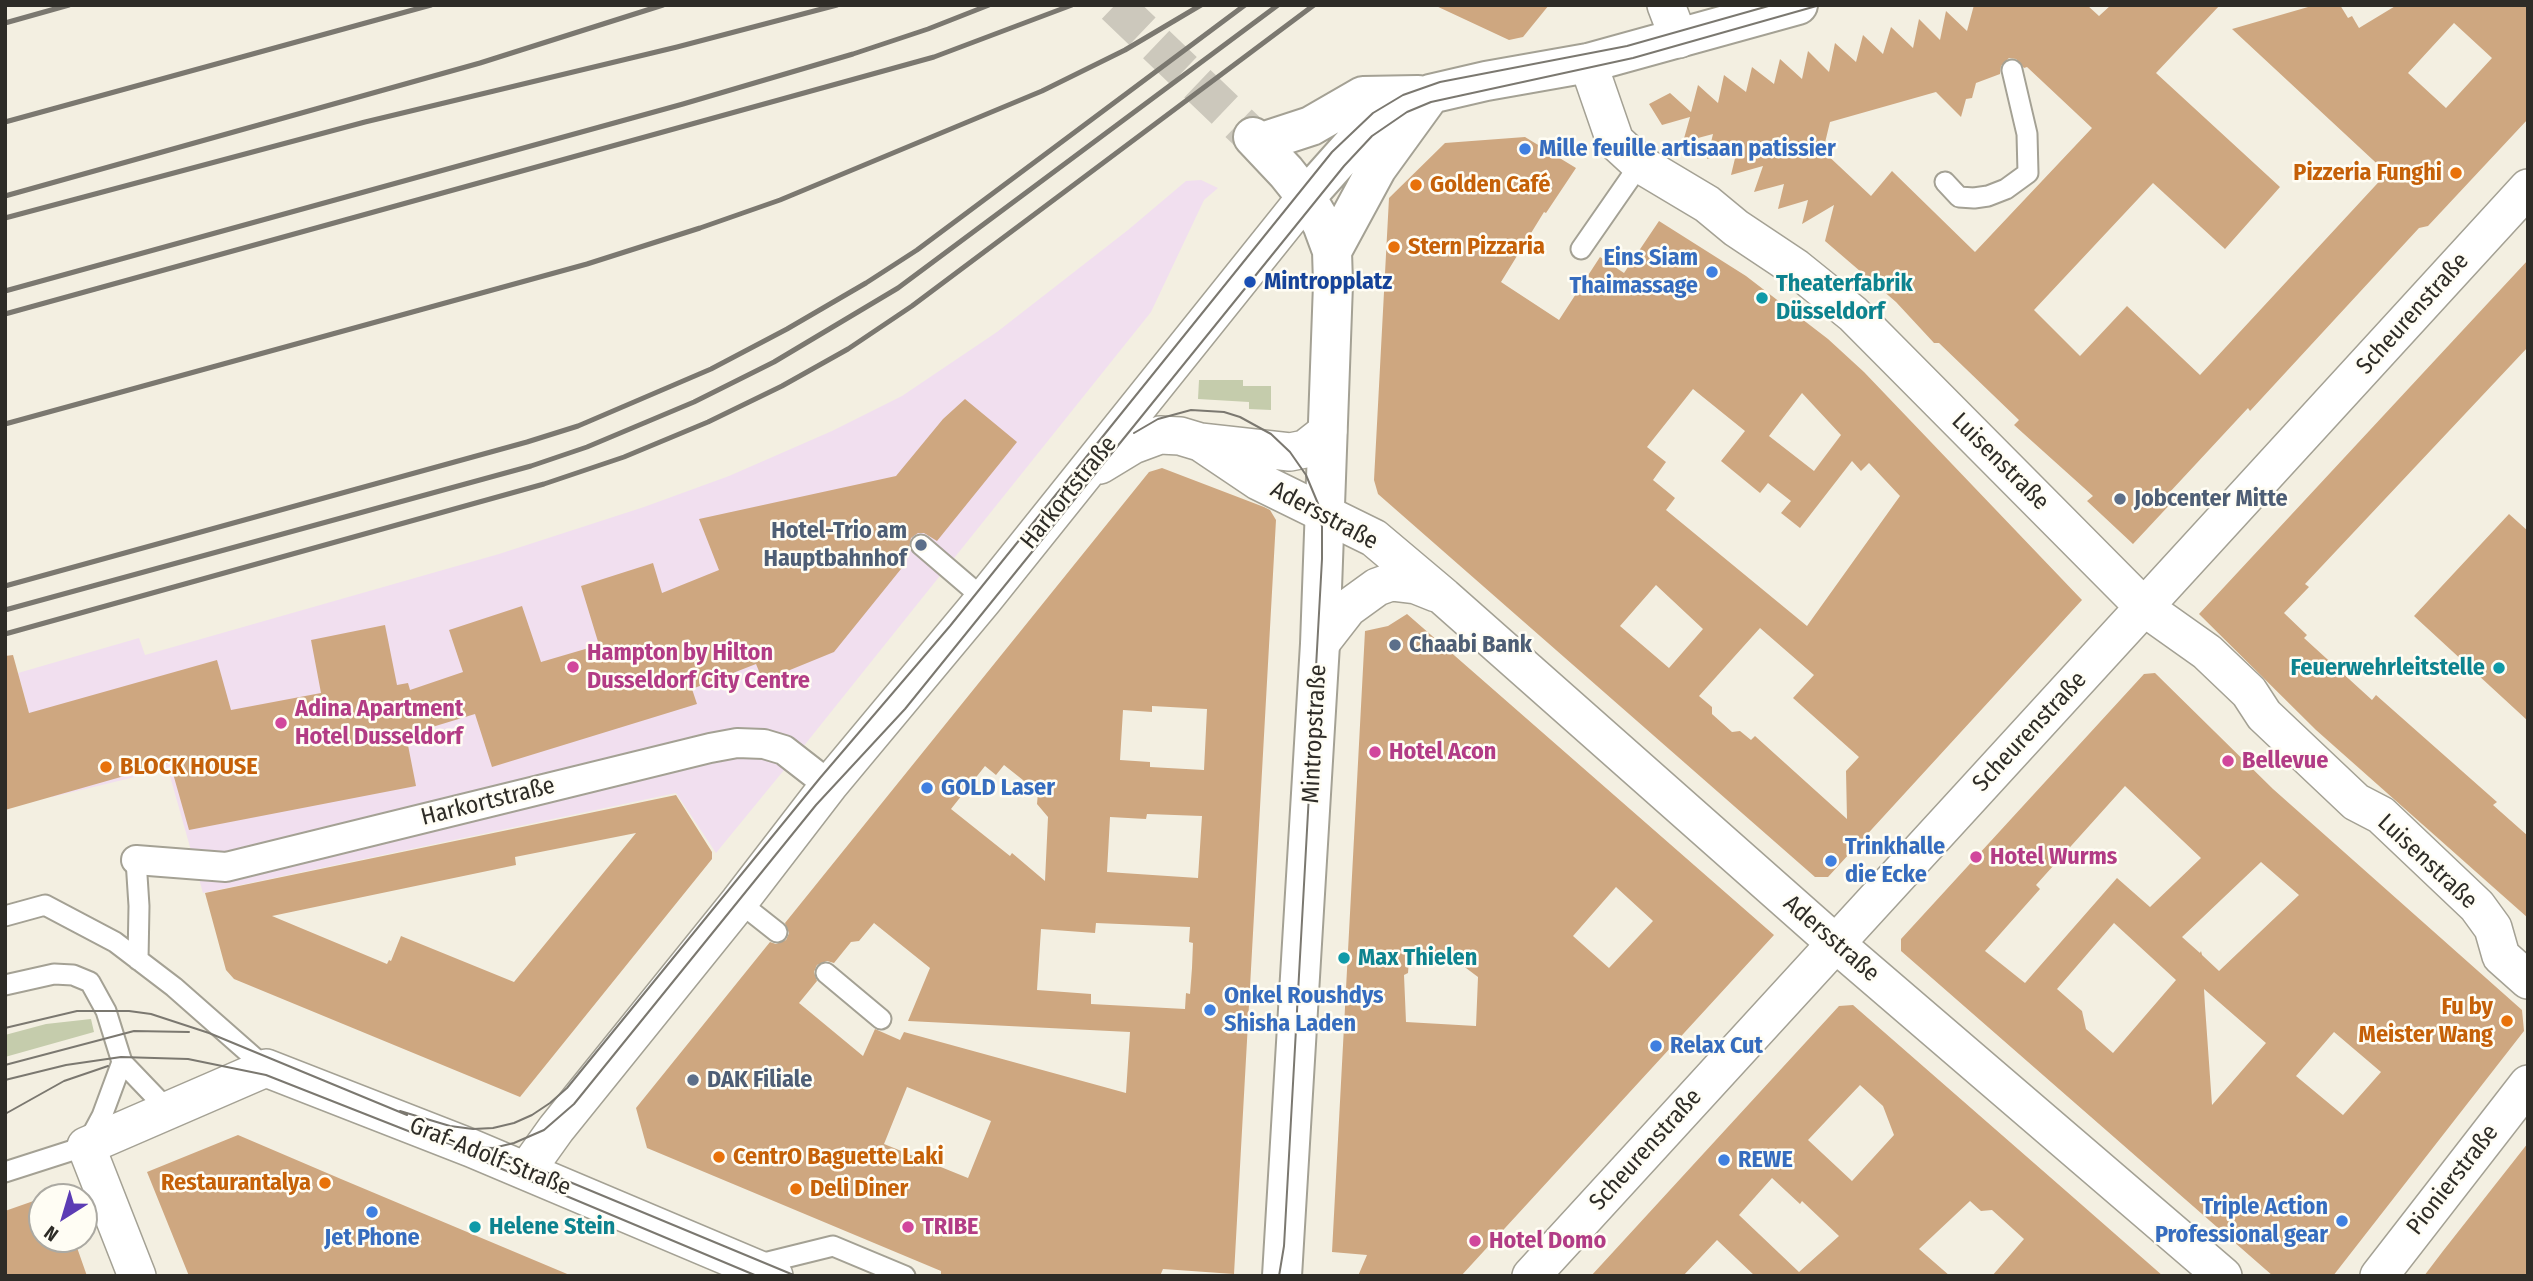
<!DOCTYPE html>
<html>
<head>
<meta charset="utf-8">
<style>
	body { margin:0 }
	#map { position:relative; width:2533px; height:1281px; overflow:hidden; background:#f3efe1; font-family:"Fira Sans Condensed",sans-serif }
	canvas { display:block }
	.frame { position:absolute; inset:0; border:7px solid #2e2c27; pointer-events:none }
	.north { position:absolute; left:28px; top:1183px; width:70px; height:70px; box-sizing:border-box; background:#fffdf4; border:2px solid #aba9a2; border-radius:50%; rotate:217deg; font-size:19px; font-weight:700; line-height:28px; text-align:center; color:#2e2c27 }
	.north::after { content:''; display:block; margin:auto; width:24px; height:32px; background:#5c3cb4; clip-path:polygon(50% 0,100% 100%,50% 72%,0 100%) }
</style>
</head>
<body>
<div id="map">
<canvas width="2533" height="1281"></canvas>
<div class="frame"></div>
<div class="north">N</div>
</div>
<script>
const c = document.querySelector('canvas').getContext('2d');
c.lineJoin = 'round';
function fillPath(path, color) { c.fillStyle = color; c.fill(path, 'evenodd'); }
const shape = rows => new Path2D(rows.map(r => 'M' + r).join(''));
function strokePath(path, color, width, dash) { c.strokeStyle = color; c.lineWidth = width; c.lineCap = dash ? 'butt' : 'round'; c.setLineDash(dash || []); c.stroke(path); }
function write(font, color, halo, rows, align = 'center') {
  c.font = font + ' "Fira Sans Condensed",sans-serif'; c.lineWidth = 5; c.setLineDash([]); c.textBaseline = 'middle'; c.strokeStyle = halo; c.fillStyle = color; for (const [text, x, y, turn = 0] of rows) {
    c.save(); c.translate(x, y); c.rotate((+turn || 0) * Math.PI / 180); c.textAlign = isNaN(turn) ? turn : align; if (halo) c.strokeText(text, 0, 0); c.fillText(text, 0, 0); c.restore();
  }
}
const commercial = shape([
	[1201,180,1218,188,1204,200,1151,312,807,742,716,853,676,793,203,893,168,769,52,797,18,673,139,638,145,655,499,554,644,507,729,476,832,431,902,396,997,332,1128,230,1186,181]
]);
const green = shape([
	[1199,380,1243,380,1243,386,1271,386,1271,410,1249,409,1249,402,1198,399],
	[91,1019,94,1032,5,1057,5,1035,46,1024]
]);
const building = shape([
	[1434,5,1549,5,1523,37,1509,40],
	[1974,5,2087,5,2099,16,2111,5,2220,5,2156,73,2280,187,2225,249,2153,183,2034,310,2080,356,2127,306,2200,375,2387,173,2232,29,2315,5,2340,5,2348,18,2352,16,2359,28,2397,5,2528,5,2528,119,2428,226,2419,228,2250,411,2248,408,2169,493,2175,499,2133,544,2087,501,2093,496,2014,425,2019,420,1939,343,1934,343,1896,302,1825,241,1834,205,1802,224,1808,200,1778,209,1784,184,1754,192,1763,166,1731,175,1737,150,1707,159,1713,134,1683,142,1690,117,1662,125,1649,104,1670,93,1691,112,1698,85,1718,103,1724,75,1746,92,1752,67,1774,84,1780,59,1802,79,1808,51,1829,72,1835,43,1856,62,1863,35,1883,54,1891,27,1913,48,1919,19,1940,40,1946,11,1967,31],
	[2454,23,2492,58,2446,108,2408,73],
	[2009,58,2016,59,2024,68,2027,67,2092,128,1975,252,1892,171,1871,196,1823,151,1830,122,1936,92,1961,117,1966,99,1972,98,1976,83,2000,74,2001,66],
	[1525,137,1576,168,1546,213,1544,212,1501,282,1559,320,1600,257,1624,273,1659,221,1746,276,1828,339,1864,372,2082,600,1828,877,1815,877,1378,494,1374,480,1389,198,1445,143],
	[1693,389,1745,431,1721,461,1760,493,1768,483,1791,501,1781,513,1800,528,1852,461,1861,471,1869,463,1900,496,1807,626,1666,510,1675,498,1653,480,1666,462,1647,447],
	[1802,393,1841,435,1814,471,1769,436],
	[1656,585,1703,629,1669,668,1620,626],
	[1760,628,1814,675,1793,698,1859,757,1846,771,1847,819,1755,736,1751,740,1740,731,1732,732,1712,714,1712,707,1699,696],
	[2528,260,2528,347,2305,584,2309,587,2284,613,2307,635,2304,638,2372,700,2376,695,2497,802,2493,805,2528,836,2528,918,2316,730,2199,614],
	[965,399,1017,442,937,541,924,533,918,533,911,538,909,548,899,550,905,564,834,652,763,681,756,664,692,689,697,704,492,767,475,714,406,735,416,786,189,830,170,763,5,810,5,656,13,655,29,713,217,660,231,710,321,693,311,640,385,625,397,685,408,683,410,690,463,672,449,630,522,606,541,662,599,645,581,586,653,563,662,593,719,570,699,519,896,476,943,419],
	[1162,468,1264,507,1270,510,1276,520,1234,1274,1163,1269,1160,1276,941,1276,941,1271,647,1148,636,1108,770,942,776,944,786,940,789,933,785,923,1149,472],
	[1152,706,1207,709,1204,770,1150,767,1150,762,1120,760,1123,710,1152,712],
	[1004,765,1038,792,1037,804,1048,817,1045,881,1012,853,1010,856,951,809,985,766,996,775],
	[1147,814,1202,816,1198,878,1107,872,1110,817,1146,819],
	[874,923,930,968,908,1021,1130,1032,1126,1093,904,1032,900,1040,875,1029,863,1056,799,1003,817,981,814,972,817,965,827,961,834,963,851,942,859,941],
	[1096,923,1190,927,1189,942,1193,943,1192,968,1190,994,1186,993,1185,1009,1091,1004,1091,994,1037,990,1041,929,1095,933],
	[907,1087,991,1121,968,1178,884,1144],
	[2509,514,2528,531,2528,721,2414,616],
	[1407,614,1774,935,1461,1276,1358,1276,1367,1255,1332,1252,1365,631,1388,626],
	[1616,887,1653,921,1609,968,1573,936],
	[1409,960,1458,962,1478,977,1476,1026,1406,1022,1404,975,1408,973],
	[2155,673,2273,789,2522,1010,2524,1031,2333,1276,2273,1276,1901,951,1901,939,2144,674],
	[2125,786,2201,858,2150,907,2117,878,2025,983,1985,951,2040,889,2036,885],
	[2261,862,2299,895,2219,971,2202,955,2201,951,2200,953,2182,937],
	[2114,923,2176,980,2113,1053,2086,1029,2082,1011,2057,989],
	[2204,989,2266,1043,2212,1105,2205,1006],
	[2334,1032,2381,1072,2343,1115,2296,1076],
	[676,795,712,852,712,859,520,1097,234,979,226,970,205,893],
	[636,833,514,982,401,936,391,961,389,960,387,964,272,916,516,865,515,857],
	[1853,1005,2066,1191,2163,1276,1992,1276,2024,1239,1992,1210,1981,1211,1970,1201,1919,1249,1950,1276,1755,1276,1717,1240,1683,1276,1591,1276,1839,1006],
	[1860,1085,1883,1106,1894,1135,1852,1181,1808,1140],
	[1772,1178,1800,1204,1802,1201,1839,1236,1799,1272,1739,1215],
	[238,1135,341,1179,572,1276,189,1276,147,1172],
	[2528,1143,2528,1276,2424,1276,2443,1251],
	[42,1198,42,1239,74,1239,87,1276,5,1276,5,1211]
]);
const tertiaryTunnel = shape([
	[1115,5,1253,137]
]);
const service = shape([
	[1945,182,1959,197,1974,198,1988,196,2006,189,2028,173,2027,134,2012,70],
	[1581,249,1640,164],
	[921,545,984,599],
	[136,860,139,906,138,960],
	[739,902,777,932],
	[5,916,45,905,115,942,174,987,266,1068],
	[826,973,881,1019],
	[5,985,54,974,73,975,90,982,106,1011,122,1062,168,1110],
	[5,1172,86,1146,102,1116,122,1062],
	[756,1265,833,1246,905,1276]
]);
const pedestrian = shape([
	[136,860,226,867,710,748,737,743,764,744,784,750,829,785]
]);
const minor = shape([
	[1666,5,1679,39],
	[1588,63,1615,141,1640,164,1707,204,1736,228,1796,268,1853,314,2145,608,2207,652,2249,692,2264,715,2356,802,2381,815,2477,906,2493,928,2501,956,2528,980],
	[1200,442,1258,481,1374,538,1444,597,1835,943,2223,1276],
	[1100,465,1133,445,1160,435,1180,436,1200,442,1290,452,1305,449,1328,431],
	[1320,644,1348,608,1377,587,1391,582,1416,585,1436,593],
	[526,1171,556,1129,739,902,829,785,984,599,1306,197],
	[137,1276,86,1146,266,1068,471,1148,774,1276],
	[1531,1276,2528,188],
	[2379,1276,2528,1084]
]);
const tertiary = shape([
	[1253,137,1286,172,1306,197,1322,224,1332,251,1333,284,1320,644,1282,1276],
	[1259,143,1311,126,1363,96,1418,95],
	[1306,197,1362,134,1382,118,1430,94,1486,81,1588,63,1798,5],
	[1332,251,1377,168,1427,99]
]);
const tram = shape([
	[1134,433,1158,419,1191,410,1224,412,1240,417,1271,434,1290,452,1306,475,1319,506,1322,527,1322,559,1284,1246,1279,1276],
	[5,1028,77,1011,129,1011,151,1014,209,1033,407,1115],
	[5,1065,134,1031,189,1032],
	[5,1080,66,1065,121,1057,188,1059,266,1075,426,1138],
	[400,1111,450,1126,473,1129,493,1128,514,1123,532,1115,550,1103,567,1088,820,778,950,626,1332,152,1373,113,1403,95,1440,82,1627,46,1772,5],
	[5,1114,64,1081,108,1066],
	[417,1134,457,1146,493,1148,514,1143,544,1130,574,1104,816,805,905,709,1344,166,1372,136,1407,112,1431,102,1633,58,1820,5],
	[488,1148,796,1276],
	[459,1151,757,1276]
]);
const rail = shape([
	[5,23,69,5],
	[5,122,431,5],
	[5,196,480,63,663,5],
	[5,218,365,122,677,47,837,5],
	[5,291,683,104,853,54,928,29,989,5],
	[5,314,934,57,1072,5],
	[5,424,587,264,700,228,780,200,1042,91,1125,50,1201,5],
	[5,586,527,442,578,426,711,369,787,329,866,283,917,250,1245,5],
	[5,610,531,466,587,447,694,402,774,362,898,288,1278,5],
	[5,634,544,484,624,457,708,422,782,386,848,349,912,306,1314,5]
]);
const markers = [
	[1525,149,7,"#3f7fe0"],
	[2456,173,7,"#e8710a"],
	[1416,185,7,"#e8710a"],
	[1394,247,7,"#e8710a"],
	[1712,272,7,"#3f7fe0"],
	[1250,282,7,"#1a4fb4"],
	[1762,298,7,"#0f9aa8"],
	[2120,499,7,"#5c6f8a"],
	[921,545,7,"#5c6f8a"],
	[1395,645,7,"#5c6f8a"],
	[573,667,7,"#d1479c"],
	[2499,668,7,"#0f9aa8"],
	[281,723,7,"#d1479c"],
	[1375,752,7,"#d1479c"],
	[2228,761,7,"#d1479c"],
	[106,767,7,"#e8710a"],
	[927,788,7,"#3f7fe0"],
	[1976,857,7,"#d1479c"],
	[1831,861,7,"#3f7fe0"],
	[1344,958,7,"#0f9aa8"],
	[1210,1010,7,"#3f7fe0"],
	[2507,1021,7,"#e8710a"],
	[1656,1046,7,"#3f7fe0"],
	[693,1080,7,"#5c6f8a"],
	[719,1157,7,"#e8710a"],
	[1724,1160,7,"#3f7fe0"],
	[325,1183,7,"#e8710a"],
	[796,1189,7,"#e8710a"],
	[372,1212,7,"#3f7fe0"],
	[2342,1221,7,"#3f7fe0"],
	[475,1227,7,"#0f9aa8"],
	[908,1227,7,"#d1479c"],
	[1475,1241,7,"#d1479c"]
];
const shopNames = [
	["Mille feuille artisaan patissier",1539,149],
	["Eins Siam",1698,258,"right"],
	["Thaimassage",1698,286,"right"],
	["GOLD Laser",941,788],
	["Trinkhalle",1845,847],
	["die Ecke",1845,875],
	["Onkel Roushdys",1224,996],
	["Shisha Laden",1224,1024],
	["Relax Cut",1670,1046],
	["REWE",1738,1160],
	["Triple Action",2328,1207,"right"],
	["Professional gear",2328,1235,"right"],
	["Jet Phone",372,1238,"center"]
];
const foodNames = [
	["Pizzeria Funghi",2442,173,"right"],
	["Golden Café",1430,185],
	["Stern Pizzaria",1408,247],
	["BLOCK HOUSE",120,767],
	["Fu by",2493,1007,"right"],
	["Meister Wang",2493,1035,"right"],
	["CentrO Baguette Laki",733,1157],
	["Restaurantalya",311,1183,"right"],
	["Deli Diner",810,1189]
];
const transitNames = [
	["Mintropplatz",1264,282]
];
const cultureNames = [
	["Theaterfabrik",1776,284],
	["Düsseldorf",1776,312],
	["Feuerwehrleitstelle",2485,668,"right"],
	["Max Thielen",1358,958],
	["Helene Stein",489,1227]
];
const streetNames = [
	["Scheurenstraße",2413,314,-48],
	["Luisenstraße",2000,462,45],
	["Harkortstraße",1069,493,-51],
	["Adersstraße",1324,516,28],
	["Scheurenstraße",2030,732,-47],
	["Mintropstraße",1315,734,-87],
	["Harkortstraße",488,802,-14],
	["Luisenstraße",2427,862,43],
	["Adersstraße",1831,939,41],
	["Scheurenstraße",1646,1150,-48],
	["Graf-Adolf-Straße",490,1157,22],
	["Pionierstraße",2453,1180,-52]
];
const serviceNames = [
	["Jobcenter Mitte",2134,499],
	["Hotel-Trio am",907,531,"right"],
	["Hauptbahnhof",907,559,"right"],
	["Chaabi Bank",1409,645],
	["DAK Filiale",707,1080]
];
const hotelNames = [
	["Hampton by Hilton",587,653],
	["Dusseldorf City Centre",587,681],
	["Adina Apartment",295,709],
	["Hotel Dusseldorf",295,737],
	["Hotel Acon",1389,752],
	["Bellevue",2242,761],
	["Hotel Wurms",1990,857],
	["TRIBE",922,1227],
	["Hotel Domo",1489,1241]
];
fillPath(commercial, '#f1dfef');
fillPath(green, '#c5ccac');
fillPath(building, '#cea780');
strokePath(tertiaryTunnel, '#ccc8bc', 38, [38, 19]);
strokePath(service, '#a4a194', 23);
strokePath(pedestrian, '#a4a194', 32);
strokePath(minor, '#a4a194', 40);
strokePath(tertiary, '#a4a194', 42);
strokePath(service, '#fff', 19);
strokePath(pedestrian, '#fff', 28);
strokePath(minor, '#fff', 37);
strokePath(tertiary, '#fff', 38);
strokePath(tram, '#7b7870', 2);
strokePath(rail, '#7b7870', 5);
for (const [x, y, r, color] of markers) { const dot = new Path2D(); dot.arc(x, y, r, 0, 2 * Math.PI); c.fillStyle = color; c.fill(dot); strokePath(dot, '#fffdf4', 2.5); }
write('bold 24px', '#366cbe', '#fffdf4', shopNames, 'left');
write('bold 24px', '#c56008', '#fffdf4', foodNames, 'left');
write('bold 24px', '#164399', '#fffdf4', transitNames, 'left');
write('bold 24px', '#0d838f', '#fffdf4', cultureNames, 'left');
write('24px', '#2e2c27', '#fffdf4', streetNames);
write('bold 24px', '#4e5e75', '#fffdf4', serviceNames, 'left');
write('bold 24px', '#b23c85', '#fffdf4', hotelNames, 'left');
</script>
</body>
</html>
